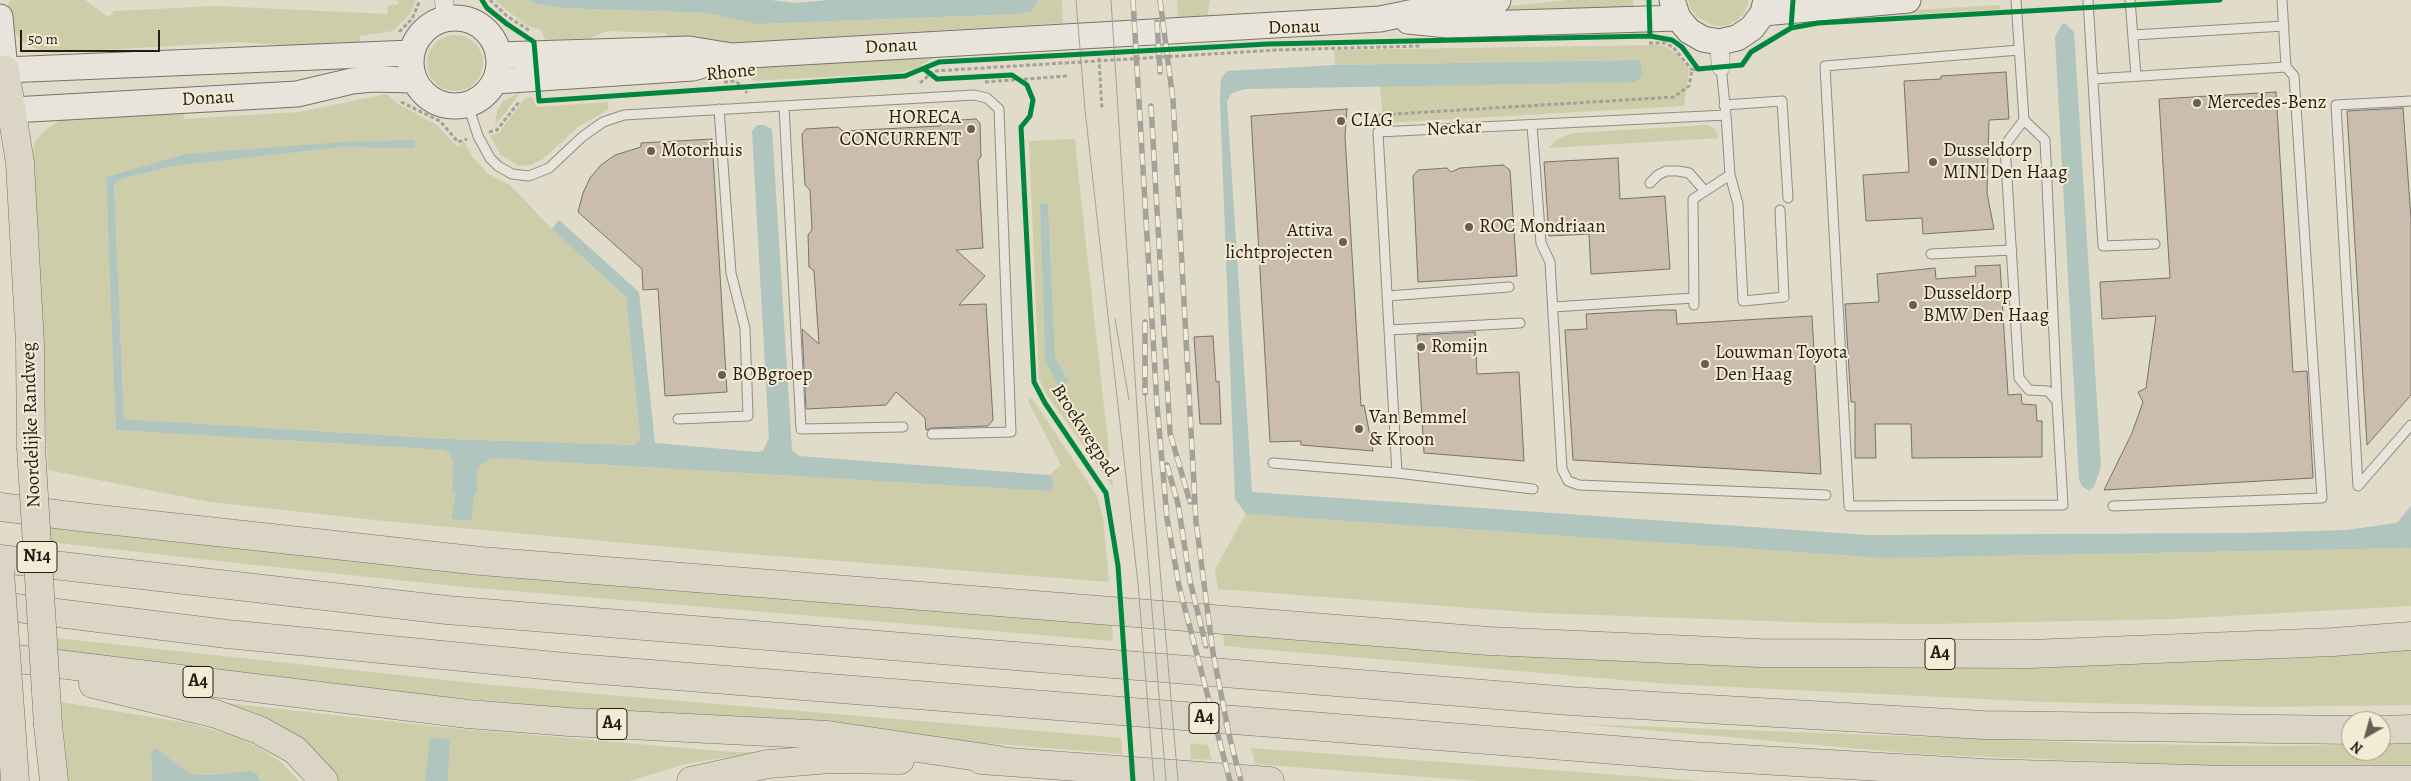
<!DOCTYPE html>
<html>
<head>
<meta charset="utf-8">
<style>
	body { margin:0 }
	#map { position:relative; width:2411px; height:781px; overflow:hidden; background:#e1dbc9; font-family:Alegreya,serif }
	canvas { display:block }
	.north { position:absolute; left:2341px; top:711px; width:50px; height:50px; box-sizing:border-box; background:#f2ecd5; border:1px solid #a29888; border-radius:50%; rotate:218deg; font-size:14px; font-weight:700; line-height:20px; text-align:center; color:#291a14 }
	.north::after { content:''; display:block; margin:auto; width:18px; height:22px; background:#695e53; clip-path:polygon(50% 0,100% 100%,50% 72%,0 100%) }
	.scale { position:absolute; left:20px; top:30px; width:140px; height:22px; box-sizing:border-box; border:2px solid #291a14; border-top:0; padding-left:6px; font-size:15px; line-height:18px; white-space:nowrap; color:#291a14; -webkit-text-stroke:4px #f2ecd5; paint-order:stroke }
</style>
</head>
<body>
<div id="map">
<canvas width="2411" height="781"></canvas>
<div class="north">N</div>
<div class="scale">50 m</div>
</div>
<script>
const c = document.querySelector('canvas').getContext('2d');
c.lineJoin = 'round';
function fillPath(path, color) { c.fillStyle = color; c.fill(path, 'evenodd'); }
const shape = rows => new Path2D(rows.map(r => 'M' + r).join(''));
function strokePath(path, color, width, dash) { c.strokeStyle = color; c.lineWidth = width; c.lineCap = dash ? 'butt' : 'round'; c.setLineDash(dash || []); c.stroke(path); }
function write(font, color, halo, rows, align = 'center') {
  c.font = font + ' Alegreya,serif'; c.lineWidth = 4; c.setLineDash([]); c.textBaseline = 'middle'; c.strokeStyle = halo; c.fillStyle = color; for (const [text, x, y, turn = 0] of rows) {
    c.save(); c.translate(x, y); c.rotate((+turn || 0) * Math.PI / 180); c.textAlign = isNaN(turn) ? turn : align; if (halo) c.strokeText(text, 0, 0); c.fillText(text, 0, 0); c.restore();
  }
}
const green = shape([
	[11,0,85,0,107,16,112,15,113,11,217,6,387,14,388,5,398,5,398,1,395,0,416,0,410,14,393,31,360,36,360,51,239,42,52,53,37,49,24,43,14,31,9,16,8,4],
	[494,0,528,0,536,4,564,8,706,13,757,24,1019,14,1032,11,1038,0,1062,0,1063,23,725,43,666,37,666,33,608,31,589,38,545,40,541,30,526,25],
	[1177,0,1210,0,1207,17,1178,18],
	[1568,0,1633,0,1634,14,1470,10],
	[1688,0,1749,0,1744,14,1736,21,1726,26,1715,26,1697,17,1691,9],
	[1999,5,2001,9,1818,20,1817,16],
	'427 63a28 28 0 1 1 56 0a28 28 0 1 1-56 0Z',
	[1659,45,1667,47,1677,54,1689,70,1684,106,1383,123,1380,86,1447,84,1637,60,1335,65,1334,50],
	[934,57,915,69,894,73,754,81,749,76,683,82,737,68],
	[521,92,495,126,497,111,503,101],
	[387,94,397,103,437,125,457,147,464,142,472,156,488,174,510,185,552,229,626,297,640,437,635,445,447,439,124,419,114,184,121,179,174,166,343,147,415,147,415,140,185,154,106,177,117,430,445,450,450,454,453,463,452,491,456,494,451,519,470,521,474,496,477,492,477,472,480,466,491,458,1047,491,1053,479,1049,475,1061,465,1028,401,1032,398,1097,496,1103,518,1109,582,725,552,384,521,210,502,48,470,32,167,34,143,45,130,65,117,184,111,184,119,299,112],
	[532,97,536,107,608,102,608,110,578,127,543,159,531,165,518,166,500,154,490,135,499,133,525,98],
	[1708,125,1715,129,1719,138,1549,148,1555,141,1564,136,1575,133],
	[1075,139,1081,200,1113,487,1047,395,1039,379,1029,141],
	[1048,203,1055,357,1069,381,1045,360,1040,204],
	[1246,514,1885,558,2411,548,2411,606,2173,619,1931,624,1825,623,1538,613,1218,589,1215,569],
	[48,524,1112,623,1113,641,455,586,236,563,50,542],
	[1223,631,1536,655,2411,646,2411,705,2262,707,2045,702,1670,684,1224,646],
	[56,638,492,685,1121,738,1122,754,672,718,365,689,58,654],
	[200,700,441,727,732,752,758,752,686,764,630,781,448,781,450,740,426,771,425,781,330,781],
	[61,702,188,723,235,736,258,747,282,763,299,781,261,781,260,777,215,773,201,775,191,774,154,747,151,756,152,781,68,781],
	[1581,724,2089,743,2255,746,2351,745,2351,751,2381,751,2381,744,2411,744,2411,765,2191,765,1918,754],
	[1190,743,1208,745,1212,760,1191,759],
	[1251,748,1700,781,1479,781,1255,764]
]);
const water = shape([
	[528,0,771,0,795,3,830,0,1038,0,1032,11,1019,14,757,24,706,13,564,8,536,4],
	[2062,24,2066,24,2074,32,2101,467,2094,487,2089,491,2082,486,2079,480,2055,37],
	[1638,60,1641,65,1642,73,1640,78,1634,82,1245,89,1232,93,1227,101,1252,492,1867,535,2246,533,2346,530,2397,523,2411,506,2411,548,1885,558,1246,514,1235,499,1220,99,1221,79,1227,71,1335,65],
	[757,125,764,125,772,129,792,450,799,456,1049,475,1053,479,1053,487,1047,491,491,458,480,466,477,472,477,492,474,496,471,521,451,519,456,494,452,491,453,463,450,454,445,450,116,430,106,177,185,154,344,142,415,140,415,148,343,147,174,166,121,179,114,184,124,419,447,439,635,445,640,437,626,297,552,229,559,220,639,292,655,443,757,452,763,451,769,438,752,131],
	[1048,203,1055,357,1069,381,1059,387,1045,360,1040,204],
	[430,738,450,739,448,781,425,781],
	[154,747,191,774,201,775,252,771,257,774,261,781,152,781,151,756]
]);
const building = shape([
	[2006,72,2009,119,1989,120,1987,193,1994,229,1923,234,1922,218,1866,221,1863,175,1909,172,1904,81,1941,79,1941,76,2006,72],
	[2276,92,2293,372,2307,371,2313,478,2104,490,2132,433,2143,402,2138,392,2146,388,2156,316,2102,319,2100,282,2170,278,2159,99,2276,92],
	[2403,108,2411,219,2411,395,2367,445,2347,111,2403,108],
	[1347,109,1345,136,1361,406,1364,405,1373,451,1301,445,1301,441,1270,442,1251,116,1347,109],
	[976,119,980,123,981,157,978,160,983,248,956,250,985,276,959,305,986,304,993,420,988,426,932,428,926,430,925,418,896,392,886,405,806,409,802,329,819,344,814,271,809,267,808,235,812,230,810,190,805,185,802,134,806,129,838,127,843,131,940,126,944,121,976,119],
	[712,139,727,392,665,396,658,289,643,290,642,269,578,212,583,193,590,178,601,165,615,155,641,147,641,143,712,139],
	[1618,158,1620,199,1665,196,1670,269,1591,274,1589,234,1549,236,1544,162,1618,158],
	[1503,165,1510,170,1517,276,1418,282,1413,176,1418,170,1447,168,1451,172,1460,168,1503,165],
	[2000,265,2008,395,2021,394,2022,404,2036,405,2037,421,2042,421,2042,457,1912,458,1911,424,1875,424,1876,458,1855,458,1855,402,1851,402,1845,304,1879,302,1877,274,1935,268,1936,279,1976,276,1975,266,2000,265],
	[1658,310,1676,310,1677,324,1812,316,1821,474,1573,460,1565,330,1587,329,1586,314,1658,310],
	[1475,332,1477,374,1519,372,1524,461,1424,453,1417,335,1475,332],
	[1213,336,1216,382,1219,381,1221,424,1200,424,1194,337,1213,336]
]);
const path = shape([
	[490,0,507,16,530,31],
	[399,32,412,19,420,0],
	[1649,43,1665,43,1673,47,1692,70],
	[1099,58,1102,110],
	[724,82,736,81,747,93],
	[985,82,1068,76],
	[920,83,934,71,1276,50,1420,46],
	[401,102,440,121,458,142,467,139],
	[1378,121,1378,115,1674,97,1689,86,1692,70,1698,69],
	[489,132,497,130,519,102]
]);
const lane = shape([
	[2016,0,2024,120,2005,145,2019,378,2029,390,2048,391,2057,401,2063,505,1849,506,1825,66,2019,50],
	[2088,0,2103,246,2155,244],
	[2130,0,2136,76],
	[2133,35,2284,26],
	[2093,79,2286,67],
	[2411,101,2336,105,2358,486,2411,425],
	[468,105,478,136,490,158,498,166,512,174,529,176,549,168,582,137,603,122,624,115,974,95,987,98,999,109,1011,432,932,434],
	[1724,105,1782,101,1788,198],
	[784,106,801,429,903,427],
	[2024,120,2045,140,2057,401],
	[1532,125,1541,243,1550,262,1562,469,1568,481,1579,485,1826,495],
	[1730,175,1738,204,1743,301,1784,297,1780,210],
	[1650,183,1658,175,1666,171,1678,171,1689,173,1705,191],
	[1931,254,2012,250],
	[1387,296,1509,287],
	[1694,305,1693,199,1730,175,1726,115],
	[1553,307,1694,298],
	[1389,330,1520,323],
	[678,419,748,416,745,328,731,273,719,109],
	[1273,463,1397,473,1533,489],
	[1397,473,1378,132,1726,115,1721,67],
	[2113,506,2322,498,2294,76,2286,67,2282,0]
]);
const street = shape([
	[444,0,446,19],
	[1719,42,1721,67]
]);
const secondary = shape([
	[1672,0,1678,18,1689,31,1703,39,1719,42,1737,38,1752,28,1763,13,1766,0],
	[1763,13,1908,0],
	[0,17,5,70,411,53],
	'411 62a44 44 0 1 1 88 0a44 44 0 1 1-88 0Z',
	[1408,21,1448,25,1678,18],
	[498,55,689,49,732,56,1380,19,1448,5,1498,0],
	[495,81,693,68,727,57],
	[13,110,297,94,352,81,372,79,414,80]
]);
const primary = shape([
	[0,71,5,70,20,163,30,344,31,447],
	[11,723,15,781],
	[48,725,54,781]
]);
const highway = shape([
	[0,507,71,516,481,561,1489,641,1759,653,2030,654,2333,642,2411,636],
	[0,559,447,610,1570,701,1983,725,2351,730],
	[0,606,227,634,575,668,1691,756,1984,773,2228,780,2411,780],
	[0,657,468,714,569,722,828,735,999,760],
	[93,684,216,714,259,730,295,750,324,781],
	[2381,730,2411,729],
	[981,760,1270,781],
	[691,781,768,764,831,759,900,760]
]);
const tram = shape([
	[1076,0,1085,110,1138,584,1154,781],
	[1111,0,1142,487,1166,781],
	[1115,319,1129,400],
	[1145,393,1178,781]
]);
const rail = shape([
	[1133,0,1157,405,1167,518,1179,586,1230,781],
	[1160,0,1173,100,1196,522,1213,653,1228,729],
	[1157,22,1160,72],
	[1151,106,1170,433,1190,502],
	[1145,322,1145,393],
	[1167,465,1178,504,1190,581,1206,646],
	[1226,723,1241,781]
]);
const primaryBridge = shape([
	[31,447,48,725],
	[0,571,11,723]
]);
const cycleway = shape([
	[482,0,487,8,507,24,534,42,539,101,905,76,939,62,1268,44,1650,36],
	[1649,0,1650,36,1672,40,1682,47,1698,69,1742,65,1751,52,1791,28,1793,0],
	[1791,28,1818,23,2220,0],
	[924,69,937,79,1012,75,1027,85,1033,100,1030,116,1021,127],
	[1021,127,1034,382,1045,403,1106,493,1118,566,1133,781]
]);
const markers = [
	[2197,103,5,"#695e53"],
	[1341,121,5,"#695e53"],
	[971,129,5,"#695e53"],
	[651,151,5,"#695e53"],
	[1933,162,5,"#695e53"],
	[1469,227,5,"#695e53"],
	[1343,242,5,"#695e53"],
	[1913,305,5,"#695e53"],
	[1421,347,5,"#695e53"],
	[1705,364,5,"#695e53"],
	[722,375,5,"#695e53"],
	[1359,429,5,"#695e53"]
];
const shields = [
	[37,557,40],
	[1940,654,30],
	[198,682,30],
	[1204,718,30],
	[612,724,30]
];
const shieldNames = [
	["N14",37,557],
	["A4",1940,654],
	["A4",198,682],
	["A4",1204,718],
	["A4",612,724]
];
const streetNames = [
	["Donau",1294,28,-2],
	["Donau",891,47,-3],
	["Rhone",731,73,-6],
	["Donau",208,99,-3],
	["Neckar",1454,129,-3],
	["Noordelijke Randweg",32,425,-92],
	["Broekwegpad",1084,431,57]
];
const poiNames = [
	["Mercedes-Benz",2207,103],
	["HORECA",961,118,"right"],
	["CONCURRENT",961,140,"right"],
	["CIAG",1351,121],
	["Motorhuis",661,151],
	["Dusseldorp",1943,151],
	["MINI Den Haag",1943,173],
	["ROC Mondriaan",1479,227],
	["Attiva",1333,231,"right"],
	["lichtprojecten",1333,253,"right"],
	["Dusseldorp",1923,294],
	["BMW Den Haag",1923,316],
	["Romijn",1431,347],
	["Louwman Toyota",1715,353],
	["Den Haag",1715,375],
	["BOBgroep",732,375],
	["Van Bemmel",1369,418],
	["& Kroon",1369,440]
];
fillPath(green, '#cecda9');
fillPath(water, '#afc5bd');
fillPath(building, '#cabdae');
strokePath(building, '#787269', 1);
strokePath(lane, '#928c82', 11);
strokePath(street, '#928c82', 19);
strokePath(secondary, '#787269', 27);
strokePath(primary, '#787269', 29);
strokePath(highway, '#787269', 29);
strokePath(path, '#a5a099', 3, [4, 2.5]);
strokePath(lane, '#e8e4db', 9);
strokePath(street, '#e8e4db', 18);
strokePath(secondary, '#e8e4db', 25);
strokePath(primary, '#dbd5c6', 28);
strokePath(highway, '#dbd5c6', 28);
strokePath(tram, '#a5a099', 1);
strokePath(rail, '#a5a099', 5.5);
strokePath(rail, '#f2ecd5', 4, [11]);
strokePath(primaryBridge, '#787269', 29, []);
strokePath(primaryBridge, '#dbd5c6', 28);
strokePath(cycleway, '#00873e', 5);
for (const [x, y, r, color] of markers) { const dot = new Path2D(); dot.arc(x, y, r, 0, 2 * Math.PI); c.fillStyle = color; c.fill(dot); strokePath(dot, '#f2ecd5', 2); }
for (const [x, y, w] of shields) { const box = new Path2D(); box.roundRect(x - w / 2, y - 15.5, w, 31, 4); c.fillStyle = '#f2ecd5'; c.fill(box); strokePath(box, '#291a14', 1); }
write('bold 18px', '#291a14', null, shieldNames);
write('19px', '#291a14', '#f2ecd5', streetNames);
write('19px', '#291a14', '#f2ecd5', poiNames, 'left');
</script>
</body>
</html>
